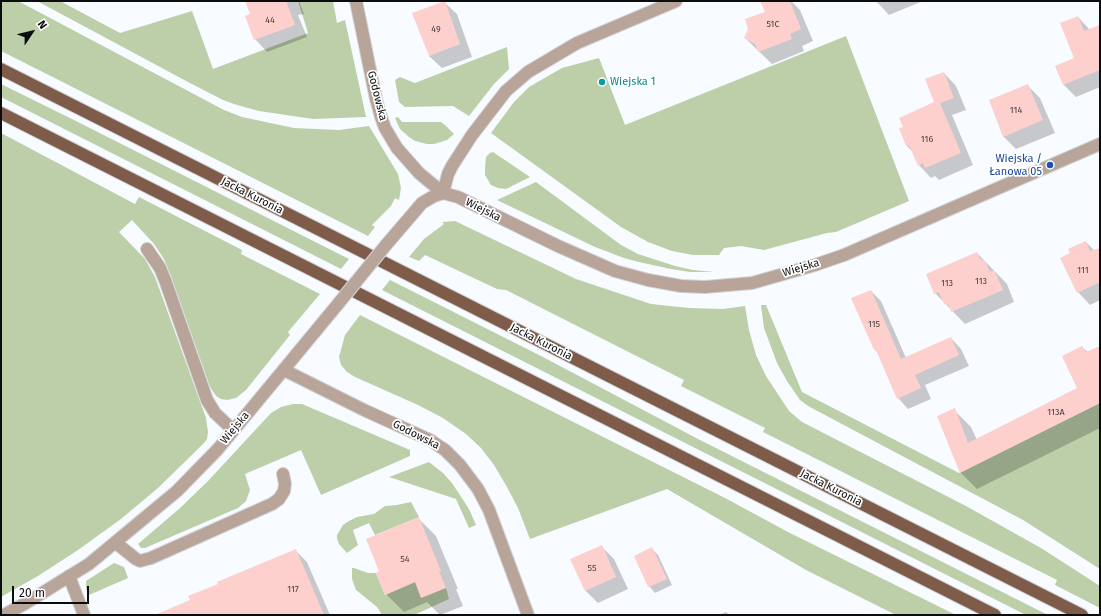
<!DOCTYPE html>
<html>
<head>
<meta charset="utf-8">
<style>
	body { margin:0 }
	#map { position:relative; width:1101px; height:616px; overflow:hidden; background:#f8fbff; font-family:"Fira Sans",sans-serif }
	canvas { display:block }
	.frame { position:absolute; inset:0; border:2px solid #0b0c0e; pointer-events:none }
	.north { position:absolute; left:12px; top:12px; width:40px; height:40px; -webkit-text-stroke:3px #fff; paint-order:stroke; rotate:55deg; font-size:11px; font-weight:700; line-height:16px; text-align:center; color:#0b0c0e }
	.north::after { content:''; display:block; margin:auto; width:14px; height:18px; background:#0b0c0e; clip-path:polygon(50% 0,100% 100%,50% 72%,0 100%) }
	.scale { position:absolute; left:12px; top:586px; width:77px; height:18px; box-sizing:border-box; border:2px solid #0b0c0e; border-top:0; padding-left:5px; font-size:12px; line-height:14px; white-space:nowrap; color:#0b0c0e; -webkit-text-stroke:3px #fff; paint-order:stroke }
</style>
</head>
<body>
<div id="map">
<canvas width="1101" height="616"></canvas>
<div class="frame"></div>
<div class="north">N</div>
<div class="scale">20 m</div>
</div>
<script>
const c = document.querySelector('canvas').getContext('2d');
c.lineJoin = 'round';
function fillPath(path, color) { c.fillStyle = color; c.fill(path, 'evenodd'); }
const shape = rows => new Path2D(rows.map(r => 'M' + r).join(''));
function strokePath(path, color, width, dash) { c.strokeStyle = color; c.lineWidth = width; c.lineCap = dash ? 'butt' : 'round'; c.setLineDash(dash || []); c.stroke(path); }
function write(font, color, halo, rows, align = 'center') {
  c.font = font + ' "Fira Sans",sans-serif'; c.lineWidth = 3.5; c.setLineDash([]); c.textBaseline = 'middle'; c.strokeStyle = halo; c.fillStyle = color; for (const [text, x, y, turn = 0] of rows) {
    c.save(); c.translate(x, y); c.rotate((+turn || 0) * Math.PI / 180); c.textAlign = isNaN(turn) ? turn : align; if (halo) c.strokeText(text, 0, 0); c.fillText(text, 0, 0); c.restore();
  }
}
const green = shape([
	[1,1,18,1,224,110,242,117,294,128,339,130,369,126,398,174,401,188,399,200,395,198,391,206,372,225,375,227,368,236,1,51],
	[37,1,60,1,120,33,192,11,213,69,308,33,298,1,333,1,337,23,345,20,366,117,313,119,259,111,237,105,223,100,188,82],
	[846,36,909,201,836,232,827,233,764,250,741,246,724,248,719,255,693,255,672,251,648,242,621,227,491,133,514,102,529,87,562,68,599,58,625,125],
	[507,47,509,69,494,84,469,116,453,106,405,107,399,102,395,80,400,77,415,83],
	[1,84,76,121,349,259,341,269,1,97],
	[398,117,402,122,441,122,446,126,454,134,447,140,434,144,427,144,415,141,409,137,400,129,395,118],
	[1,133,135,204,139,197,242,250,241,254,320,294,288,332,290,335,246,390,236,398,227,400,221,399,216,396,210,387,171,276,164,259,154,244,132,220,119,232,145,259,155,277,206,418,208,432,207,439,204,443,158,488,121,519,78,550,38,576,1,597],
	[493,152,530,177,506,189,498,188,491,185,485,175,485,168,486,157,490,153],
	[536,182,621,245,638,254,675,266,693,270,714,272,690,272,671,269,639,262,624,258,595,247,497,200],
	[455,221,576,279,651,304,689,308,723,309,745,306,749,330,756,355,766,376,789,411,802,422,966,506,1041,548,1100,586,1100,608,1055,585,1057,580,763,432,765,428,681,386,684,380,506,290,497,289,425,255,419,261,409,257,424,239,444,224,442,222],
	[390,280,543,357,700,440,1048,615,1026,615,382,290],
	[761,305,766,305,802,392,959,473,1100,403,1100,569,1023,520,808,406,800,400,787,381,777,363,764,328],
	[360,315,725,498,788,532,956,615,896,615,806,570,667,489,530,539,518,508,507,487,494,465,481,448,466,434,443,418,418,405,355,377,347,372,341,365,339,357,345,335],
	[293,404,302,404,309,407,410,450,410,456,321,495,301,450,245,474,250,490,246,501,238,508,145,548,141,548,138,544,179,509,208,481,271,413,281,407],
	[429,462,443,473,452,483,469,509,476,525,469,528,456,499,389,477],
	[411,502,419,517,375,535,369,523,353,530,358,545,347,553,339,544,337,539,337,535,343,525,349,521,357,517,374,514,385,506,397,505],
	[114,563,124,567,128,578,89,595,86,589,86,581],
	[352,568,354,568,368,573,376,573,385,595,415,582,446,588,449,599,414,615,382,615,377,607,356,590,352,579]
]);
const shadow = shape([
	[246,1,299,1,304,14,298,15,307,37,267,52,255,39,252,15],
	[778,1,791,1,800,10,813,41,802,46,804,51,772,64,745,38,766,12],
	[876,1,923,1,889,15],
	[444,2,457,14,472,57,442,68,429,56],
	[1078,17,1090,30,1100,26,1100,87,1076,97,1063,84,1075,59],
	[944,73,956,86,966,110,952,115,973,165,939,180,935,176,931,178,919,165,913,152,907,146,904,127,935,103],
	[1028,86,1040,98,1055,133,1016,149,1003,136],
	[1086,242,1095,251,1100,254,1100,300,1090,305,1078,292,1071,253],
	[977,253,1007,284,1014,302,965,324,935,293],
	[871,291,881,301,906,358,951,338,961,349,969,366,925,385,931,399,908,409,898,398,879,354,875,350],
	[1082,347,1088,352,1100,347,1100,428,977,489,960,472,954,410,971,427,977,440,1078,388],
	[418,518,436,536,458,589,456,589,463,606,440,615,427,602,404,612,386,594,380,572],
	[601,546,614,559,628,589,598,603,585,590],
	[652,549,658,555,672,585,655,593,649,586],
	[295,550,307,562,330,615,156,615,191,600],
	[726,612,729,615,719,615]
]);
const building = shape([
	[245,1,286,1,295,25,254,40,245,16,250,14],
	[445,1,460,44,429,56,412,13],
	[760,1,790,1,801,29,790,34,792,39,758,52,755,44,744,38,748,29,745,19,765,12],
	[1078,16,1084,31,1100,25,1100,70,1063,85,1055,66,1074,58,1060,23],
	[944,72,954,98,940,103,961,153,925,168,923,163,918,166,909,145,906,146,899,128,903,127,899,118,934,102,925,79],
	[1028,84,1043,120,1003,137,989,100],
	[1086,241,1090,251,1100,248,1100,282,1077,293,1060,258,1070,253,1068,249],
	[977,252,980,259,985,261,990,272,994,270,1003,290,951,312,949,305,944,304,939,292,934,294,926,274],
	[871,290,901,359,951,337,959,355,915,375,921,388,897,399,876,350,874,350,851,298],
	[1082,346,1086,352,1100,346,1100,403,960,473,937,416,955,408,968,443,1077,388,1062,356],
	[419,517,441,571,439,571,446,588,421,598,415,582,385,595,376,573,379,571,366,539],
	[602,545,616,577,585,591,570,559],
	[652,547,667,579,648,587,634,556],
	[296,549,324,615,155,615,190,600,188,596,218,584,217,582]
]);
const service = shape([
	[147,249,160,268,165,280,207,400,215,413,233,430],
	[116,543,136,559,140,561,151,558,272,504,279,499,284,491,285,484,283,474],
	[69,576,84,615]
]);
const minor = shape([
	[356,1,376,99,381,117,385,128,397,148,419,173,443,193,448,174,452,166,472,135,506,91,528,72,577,43,676,1]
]);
const tertiary = shape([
	[386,245,422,203,434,196,443,193,458,197,558,246,615,271,648,280,681,286,705,287,752,283,815,265,844,255,1100,144],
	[284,370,364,410,430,440,445,450,460,465,478,489,489,510,528,615],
	[4,615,26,603,89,564,177,491,218,449,338,304]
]);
const primary = shape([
	[1,69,1082,615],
	[1,113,995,615]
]);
const tertiaryBridge = shape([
	[338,304,386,245]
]);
const markers = [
	[602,82,4,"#0f9aa8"],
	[1050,165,4,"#1a4fb4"]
];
const numberNames = [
	["44",270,20],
	["51C",773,24],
	["49",436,29],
	["114",1016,110],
	["116",927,139],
	["111",1083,270],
	["113",981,281],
	["113",947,283],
	["115",874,324],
	["113A",1056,412],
	["54",405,559],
	["55",592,568],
	["117",293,589]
];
const cultureNames = [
	["Wiejska 1",610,82]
];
const streetNames = [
	["Godowska",377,96,76],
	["Jacka Kuronia",252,196,27],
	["Wiejska",483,210,27],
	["Wiejska",801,268,-17],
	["Jacka Kuronia",541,342,27],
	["Wiejska",235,428,-50],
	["Godowska",416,435,27],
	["Jacka Kuronia",831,488,27]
];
const transitNames = [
	["Wiejska /",1042,159],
	["Łanowa 05",1042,172]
];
fillPath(green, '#bccfa9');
fillPath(shadow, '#0003');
fillPath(building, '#fdd0cd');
strokePath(service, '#d2d5d8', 14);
strokePath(minor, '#d2d5d8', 14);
strokePath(tertiary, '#d2d5d8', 14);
strokePath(primary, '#d2d5d8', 14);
strokePath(service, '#b8a499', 12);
strokePath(minor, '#b8a499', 12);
strokePath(tertiary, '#b8a499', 12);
strokePath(primary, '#7e5c49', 12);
strokePath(tertiaryBridge, '#d2d5d8', 14, []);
strokePath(tertiaryBridge, '#b8a499', 12);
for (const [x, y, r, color] of markers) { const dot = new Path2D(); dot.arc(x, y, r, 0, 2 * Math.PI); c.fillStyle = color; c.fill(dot); strokePath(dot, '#fff', 1.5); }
write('9px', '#483d3e', null, numberNames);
write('11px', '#0d838f', '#fff', cultureNames, 'left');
write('11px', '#0b0c0e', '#fff', streetNames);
write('11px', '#164399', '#fff', transitNames, 'right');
</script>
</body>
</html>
